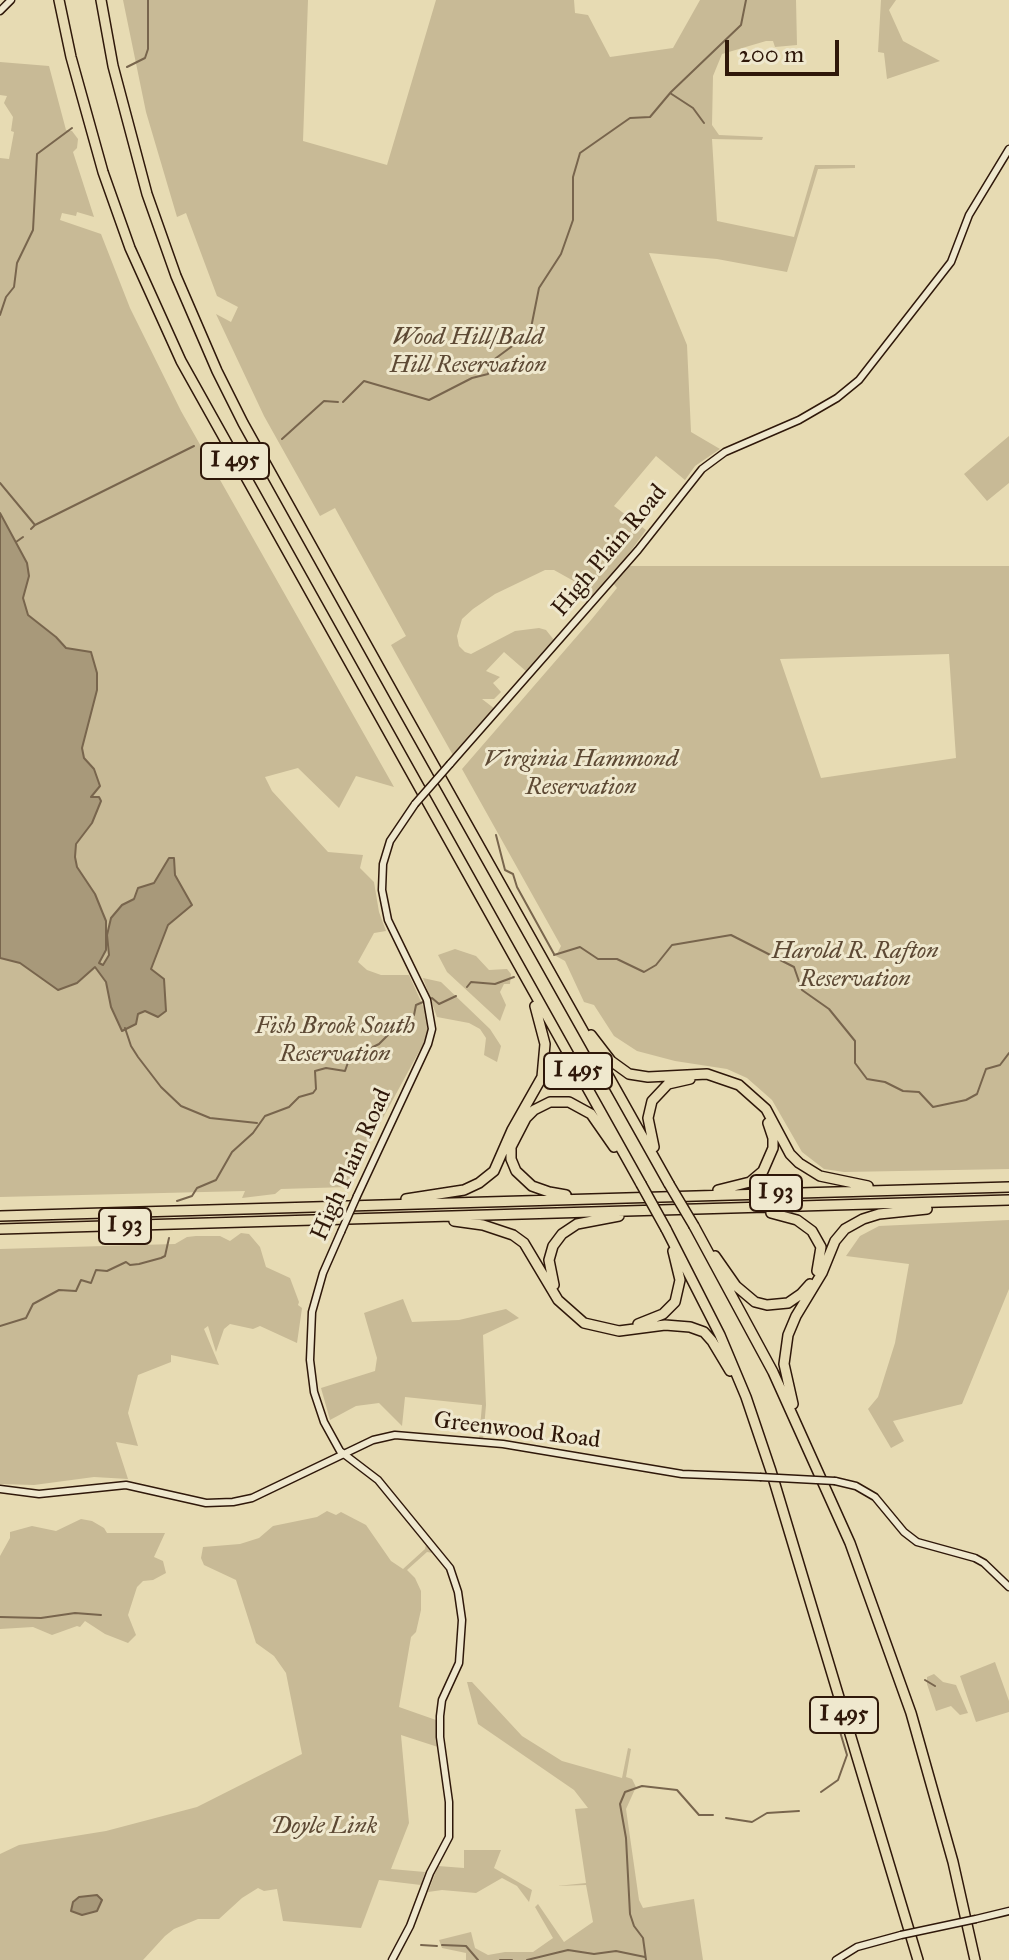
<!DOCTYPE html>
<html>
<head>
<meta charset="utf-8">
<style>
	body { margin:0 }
	#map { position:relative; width:1009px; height:1960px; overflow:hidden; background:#e7dbb3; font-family:"IM FELL Great Primer",serif }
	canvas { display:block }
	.scale { position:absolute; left:725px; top:40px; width:114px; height:36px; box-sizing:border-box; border:4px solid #2f180a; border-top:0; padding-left:10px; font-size:24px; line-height:28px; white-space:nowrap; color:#2f180a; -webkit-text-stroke:6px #efe8ce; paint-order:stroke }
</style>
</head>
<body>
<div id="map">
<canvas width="1009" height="1960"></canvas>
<div class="scale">200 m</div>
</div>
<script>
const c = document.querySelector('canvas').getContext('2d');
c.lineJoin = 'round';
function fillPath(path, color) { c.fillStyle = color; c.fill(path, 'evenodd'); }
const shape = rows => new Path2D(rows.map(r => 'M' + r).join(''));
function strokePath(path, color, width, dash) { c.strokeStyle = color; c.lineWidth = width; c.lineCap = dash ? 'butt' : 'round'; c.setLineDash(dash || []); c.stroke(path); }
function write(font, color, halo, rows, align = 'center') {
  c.font = font + ' "IM FELL Great Primer",serif'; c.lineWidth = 6; c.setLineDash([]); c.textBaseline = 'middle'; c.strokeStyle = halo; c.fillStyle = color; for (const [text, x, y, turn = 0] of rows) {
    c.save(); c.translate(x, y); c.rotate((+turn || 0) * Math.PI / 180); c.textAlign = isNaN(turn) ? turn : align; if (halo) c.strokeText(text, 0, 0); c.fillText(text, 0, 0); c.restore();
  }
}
const green = shape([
	[123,0,308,0,303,141,387,165,436,0,574,0,575,13,588,15,610,57,673,48,700,0,796,0,797,45,775,47,773,41,766,41,722,54,713,76,712,125,719,135,763,137,762,140,712,139,717,221,794,237,815,165,855,165,855,168,818,169,787,272,717,259,649,253,687,345,691,432,720,449,695,466,685,480,656,456,614,506,646,530,620,566,587,603,579,584,554,570,545,570,495,594,473,609,462,619,457,636,459,646,465,652,471,654,515,631,539,628,546,630,554,640,527,672,504,652,486,671,500,677,493,683,501,692,494,699,482,699,495,709,454,757,391,645,406,636,335,508,320,516,264,416,216,314,231,322,238,307,217,296,186,213,177,217,146,112],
	[881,0,896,0,889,10,903,41,940,61,887,79,884,53,878,52],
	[0,62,49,66,66,130,72,131,78,139,77,148,73,152,94,217,77,212,76,216,62,213,60,220,101,234,130,308,181,411,394,787,356,776,339,808,298,768,265,777,272,791,328,852,363,855,360,868,374,882,379,912,386,931,374,933,358,962,367,970,381,975,409,975,429,1019,427,1037,366,1149,348,1187,281,1189,275,1194,242,1198,245,1191,0,1197,0,958,20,963,58,990,71,986,85,977,102,959,106,947,106,921,103,911,77,867,75,857,76,844,92,823,99,797,91,797,100,786,94,769,84,758,82,748,97,690,95,665,92,653,66,648,56,636,28,615,23,598,27,582,27,563,0,513,0,158,9,159,14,132,11,131,13,117,4,103,7,96,0,95],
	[1009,436,1009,483,987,501,964,474],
	[629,566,1009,566,1009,1169,844,1172,824,1169,802,1152,772,1100,747,1078,727,1069,675,1061,637,1051,614,1036,594,1005,584,1002,565,961,556,956,561,946,462,769,591,620,617,588,613,583],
	[949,654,956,758,821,778,780,659],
	[455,949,476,956,489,970,507,969,511,974,510,984,504,984,500,992,506,1005,500,1021,447,972,438,955],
	[423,978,441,982,490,1029,501,1046,497,1062,484,1055,486,1038,480,1029,469,1023,437,1017],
	[1009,1220,1009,1289,962,1404,893,1421,904,1441,891,1448,868,1409,878,1397,895,1343,909,1264,846,1256,860,1236,879,1226],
	[241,1233,249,1234,260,1247,266,1267,290,1278,299,1302,298,1305,302,1308,297,1343,260,1326,253,1329,230,1324,224,1329,216,1352,208,1326,204,1329,219,1365,171,1355,171,1362,138,1375,128,1413,138,1446,116,1442,128,1479,94,1477,34,1485,0,1484,0,1249,175,1244,187,1237,196,1236,220,1236,230,1241],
	[403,1299,412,1322,459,1320,506,1309,519,1318,483,1335,486,1405,483,1440,479,1439,482,1405,405,1397,402,1426,379,1403,356,1406,330,1420,321,1388,375,1371,377,1358,364,1313],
	[327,1511,336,1515,341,1512,366,1525,391,1561,403,1569,425,1549,426,1545,433,1553,427,1552,407,1570,415,1578,421,1591,421,1610,416,1632,411,1637,399,1707,436,1720,438,1747,401,1735,409,1823,391,1869,425,1872,421,1885,379,1880,361,1928,283,1921,277,1889,264,1891,258,1888,242,1898,219,1919,198,1919,174,1929,165,1936,143,1960,0,1960,0,1854,19,1845,106,1831,197,1807,302,1754,286,1673,274,1656,256,1643,236,1580,204,1565,201,1558,203,1547,240,1544,259,1538,273,1526,317,1517],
	[81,1519,92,1521,104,1528,107,1533,165,1533,154,1557,163,1561,166,1573,153,1580,143,1581,137,1587,128,1615,136,1635,128,1643,105,1634,85,1621,80,1627,77,1626,52,1635,33,1627,0,1629,0,1556,10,1538,10,1532,32,1526,56,1531],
	[995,1662,1009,1701,1009,1712,976,1722,960,1676],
	[934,1674,943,1682,956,1685,968,1713,960,1715,951,1706,936,1711,927,1684,927,1677],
	[467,1682,472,1682,522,1736,562,1761,622,1778,628,1748,631,1749,626,1777,632,1779,636,1787,626,1809,639,1900,643,1908,694,1899,703,1960,466,1960,466,1953,442,1948,439,1940,471,1932,475,1948,488,1955,505,1952,533,1952,553,1938,535,1907,538,1904,564,1942,593,1922,586,1885,557,1886,586,1883,575,1809,588,1808,574,1790,478,1724],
	[464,1850,501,1850,494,1868,532,1890,529,1902,517,1886,502,1878,476,1893,442,1890,428,1892,438,1866,464,1868]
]);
const water = shape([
	[0,513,27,563,29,576,23,598,28,615,56,637,66,648,91,652,97,673,97,690,82,748,84,758,94,769,100,786,91,797,99,797,101,801,92,823,76,844,75,857,77,867,95,894,106,921,106,950,99,963,103,965,109,955,107,935,111,918,122,905,134,899,138,888,154,883,169,858,174,858,175,875,192,905,168,925,151,969,164,979,166,1011,158,1017,145,1011,138,1014,136,1024,122,1031,111,1007,106,982,95,967,77,983,58,990,20,963,0,958,0,513],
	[97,1895,102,1900,97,1911,82,1915,71,1911,73,1902,79,1897,97,1895]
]);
const stream = shape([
	[127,67,145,58,148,49,148,0],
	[670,93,693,108,704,123],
	[0,315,6,297,14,287,17,263,33,230,37,154,72,128],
	[343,402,364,381,429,400,472,378,488,374,492,361,530,333,539,288,561,254,573,220,573,177,580,153,630,118,650,117,671,92,741,25,746,0],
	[282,439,324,401,338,402],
	[0,483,35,525,31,529],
	[35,525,194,446],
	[16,542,23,537],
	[496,835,505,870,513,874,517,887,554,954],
	[554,955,580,947,598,959,617,959,644,972,656,965,672,945,731,935,794,967,802,990,829,1009,855,1041,855,1063,867,1079,885,1082,903,1091,919,1092,933,1107,966,1100,977,1094,986,1069,1000,1065,1009,1053],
	[467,987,471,982,495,984,514,977],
	[432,998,439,1004,456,996],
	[125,1028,131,1046,138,1057,161,1087,181,1106,210,1118,257,1123],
	[177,1201,192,1196,197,1188,216,1180,232,1152,253,1133,265,1116,289,1107,299,1097,313,1093,316,1089,315,1071,326,1068,345,1071,352,1051,367,1050,379,1044,389,1034,386,1025,392,1023,402,1026,414,1015,416,1005,423,1002],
	[0,1326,26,1318,33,1304,59,1290,76,1291,81,1280,91,1283,96,1270,107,1271,126,1262,130,1265,139,1264,161,1258,165,1256,169,1238],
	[0,1617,41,1618,75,1613,101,1615],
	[925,1680,935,1686],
	[821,1792,838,1780,847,1755,835,1715],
	[726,1818,752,1822,767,1813,799,1811],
	[421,1945,437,1946],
	[442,1945,466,1946,478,1960],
	[500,1960,512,1960],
	[527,1960,568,1950,594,1954,616,1951,645,1957],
	[646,1960,643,1938,634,1926,630,1914,626,1838,620,1804,625,1792,642,1786,677,1790,699,1815,713,1815]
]);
const secondary = shape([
	[0,11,11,0],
	[450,764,638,550,702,469,725,452,799,420,837,398,859,380,951,262,969,215,1009,149],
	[357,1196,428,1044,432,1029,427,1000,388,920,382,890,383,864,390,841,415,804],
	[341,1232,323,1273,312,1312,310,1360,314,1392,324,1422,340,1451,378,1480,450,1568,458,1592,462,1620,459,1663,442,1700,440,1716,440,1737,449,1802,449,1837,430,1873,410,1926,392,1960],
	[835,1481,856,1486,875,1497,904,1532,917,1542,975,1558,984,1563,1009,1587],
	[0,1489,39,1494,126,1485,206,1503,233,1502,252,1498,373,1440,395,1435,503,1444,682,1474,760,1477],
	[976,1919,1009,1911],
	[836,1960,857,1947,901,1935]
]);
const highway = shape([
	[59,0,71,57,103,172,130,248,181,361,641,1184],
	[101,0,113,66,147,194,176,276,217,371,243,423,400,705,669,1184],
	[591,1035,611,1061,629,1074,648,1077,707,1074,739,1085,766,1109,790,1154,799,1163,820,1176,868,1186],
	[654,1147,648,1118,652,1101,668,1084,690,1079],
	[718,1190,750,1182,763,1171,773,1148,773,1138,768,1123],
	[566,1195,549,1192,532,1186,516,1171,511,1159,511,1147,526,1118,534,1110,550,1102,569,1102,591,1114,614,1147],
	[406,1199,464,1190,479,1183,494,1171,512,1130,542,1077,545,1044,535,1006],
	[771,1213,797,1220,812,1231,821,1247,817,1271],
	[0,1216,1009,1187],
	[454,1221,483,1225,513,1235,524,1243,558,1300,584,1323,619,1331,665,1325,690,1327,704,1332,712,1341,730,1371],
	[694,1226,773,1372,850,1543,911,1713,953,1862,975,1960],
	[0,1229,1009,1200],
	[666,1229,720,1335,746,1397,771,1471,918,1960],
	[715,1256,736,1286,755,1302,767,1305,788,1303,801,1294,810,1284],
	[554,1285,549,1260,553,1246,562,1234,577,1224,619,1216],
	[638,1324,663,1314,675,1302,680,1280,673,1251],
	[793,1404,784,1364,788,1335,796,1316,822,1273,835,1241,845,1229,863,1219,879,1214,927,1209]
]);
const secondaryBridge = shape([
	[415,804,450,764],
	[341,1232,357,1196],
	[760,1477,835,1481],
	[901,1935,976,1919]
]);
const highwayBridge = shape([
	[641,1184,666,1229],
	[669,1184,694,1226]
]);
const shields = [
	[235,461,68],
	[578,1071,68],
	[776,1193,52],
	[125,1226,52],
	[844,1715,68]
];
const shieldNames = [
	["I 495",235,461],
	["I 495",578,1071],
	["I 93",776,1193],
	["I 93",125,1226],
	["I 495",844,1715]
];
const parkNames = [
	["Wood Hill/Bald",468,338],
	["Hill Reservation",468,366],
	["Virginia Hammond",581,760],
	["Reservation",581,788],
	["Harold R. Rafton",855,952],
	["Reservation",855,980],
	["Fish Brook South",335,1027],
	["Reservation",335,1055],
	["Doyle Link",324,1827]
];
const streetNames = [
	["High Plain Road",610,551,-50],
	["High Plain Road",352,1165,-66],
	["Greenwood Road",517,1431,7]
];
fillPath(green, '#c8ba96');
fillPath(water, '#a8997a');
strokePath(water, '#78654d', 2);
strokePath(stream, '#78654d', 2);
strokePath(secondary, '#2f180a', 9);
strokePath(highway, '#2f180a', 12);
strokePath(secondary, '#efe8ce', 6);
strokePath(highway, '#e7dbb3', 9);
strokePath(secondaryBridge, '#2f180a', 9, []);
strokePath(highwayBridge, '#2f180a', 12, []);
strokePath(secondaryBridge, '#efe8ce', 6);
strokePath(highwayBridge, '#e7dbb3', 9);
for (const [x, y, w] of shields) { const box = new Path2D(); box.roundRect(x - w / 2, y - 18, w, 36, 6); c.fillStyle = '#efe8ce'; c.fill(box); strokePath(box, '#2f180a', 2); }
write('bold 22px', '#2f180a', null, shieldNames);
write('italic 24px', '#5d4934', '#efe8ce', parkNames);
write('24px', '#2f180a', '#efe8ce', streetNames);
</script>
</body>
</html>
